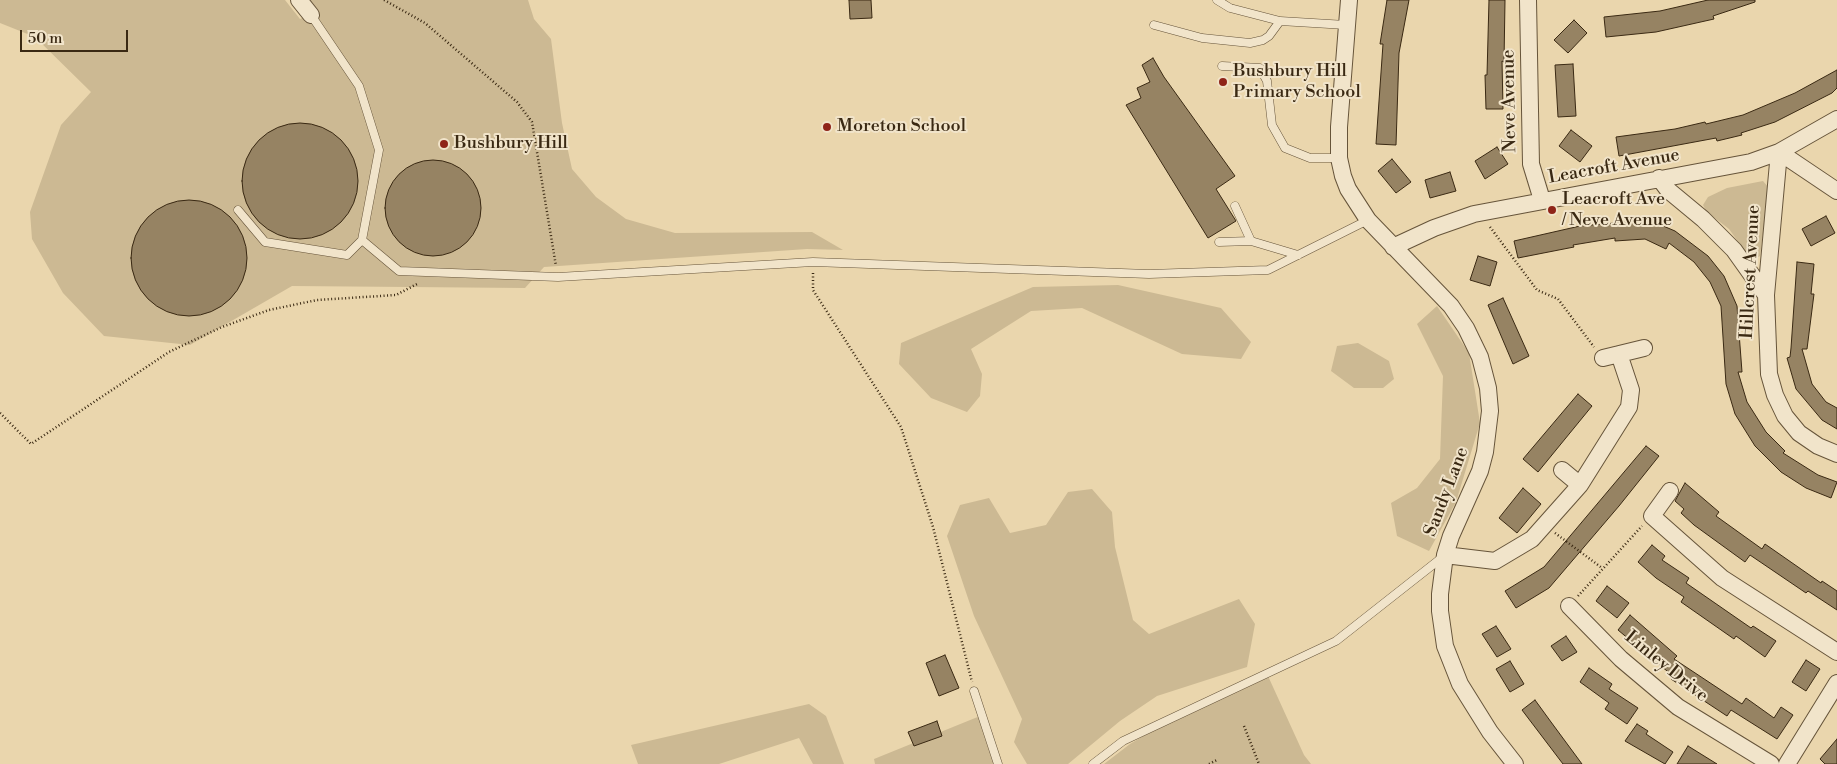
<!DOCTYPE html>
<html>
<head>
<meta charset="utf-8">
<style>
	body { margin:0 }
	#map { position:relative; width:1837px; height:764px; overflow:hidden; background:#ead6ad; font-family:"Libre Bodoni",serif }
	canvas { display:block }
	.scale { position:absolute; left:20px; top:30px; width:108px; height:22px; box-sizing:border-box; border:2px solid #3a2913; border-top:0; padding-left:6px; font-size:15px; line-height:18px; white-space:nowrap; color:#3a2913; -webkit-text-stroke:4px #f1e4ca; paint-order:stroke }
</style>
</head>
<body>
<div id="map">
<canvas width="1837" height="764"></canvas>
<div class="scale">50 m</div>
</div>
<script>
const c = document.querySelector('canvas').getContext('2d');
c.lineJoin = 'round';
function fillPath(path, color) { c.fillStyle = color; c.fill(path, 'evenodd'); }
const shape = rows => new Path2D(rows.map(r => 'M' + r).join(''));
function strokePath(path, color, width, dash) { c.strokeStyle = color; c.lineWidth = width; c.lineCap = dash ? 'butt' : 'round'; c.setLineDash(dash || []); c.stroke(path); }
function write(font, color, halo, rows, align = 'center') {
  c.font = font + ' "Libre Bodoni",serif'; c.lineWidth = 4; c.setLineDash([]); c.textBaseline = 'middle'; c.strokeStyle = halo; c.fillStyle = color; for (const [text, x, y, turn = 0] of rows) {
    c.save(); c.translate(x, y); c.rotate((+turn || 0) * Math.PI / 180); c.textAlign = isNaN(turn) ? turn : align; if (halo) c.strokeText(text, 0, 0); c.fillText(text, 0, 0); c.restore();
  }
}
const green = shape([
	[0,0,285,0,300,19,315,12,306,0,528,0,534,19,551,39,562,123,572,169,596,197,626,219,675,233,812,232,843,250,807,249,544,267,525,288,292,286,190,345,104,336,63,293,32,239,30,212,61,125,91,92,35,37,0,23],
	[1763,181,1769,188,1760,256,1752,261,1729,229,1707,212,1703,205,1708,197,1727,188],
	[1118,285,1221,308,1251,342,1241,359,1182,354,1082,308,1031,311,971,349,982,374,980,396,967,412,931,398,899,364,901,343,1033,287],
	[1437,306,1469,353,1480,423,1456,502,1429,551,1397,536,1391,503,1417,488,1440,459,1443,376,1417,324],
	[1358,343,1389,361,1394,379,1383,388,1354,388,1331,371,1337,346],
	[1092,489,1112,512,1115,547,1133,620,1149,634,1239,599,1255,624,1247,667,1157,696,1120,721,1068,764,1027,764,1014,742,1022,719,974,616,947,536,960,505,989,498,1010,533,1046,525,1068,492],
	[1268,676,1304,755,1311,764,1104,764,1130,744,1165,723],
	[809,704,826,716,844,764,813,764,799,738,719,764,638,764,631,745],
	[985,714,1002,764,875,764,874,759]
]);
const building = shape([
	[849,0,871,0,872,18,850,19,849,0],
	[1387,0,1409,0,1399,53,1396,145,1376,144,1383,44,1380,44,1387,0],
	[1489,0,1505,0,1504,62,1502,61,1503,109,1486,109,1485,75,1487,75,1489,0],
	[1708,0,1755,0,1755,2,1713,16,1714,19,1656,32,1606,37,1604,17,1660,11,1708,0],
	[1574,20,1587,33,1568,53,1554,40,1574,20],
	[1153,58,1164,77,1235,176,1216,189,1236,221,1208,238,1126,105,1141,98,1137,88,1150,82,1142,65,1153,58],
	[1573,64,1576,116,1558,117,1555,65,1573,64],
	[1837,70,1837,88,1832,93,1775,122,1741,133,1742,135,1717,141,1716,138,1619,156,1616,137,1675,129,1705,122,1706,124,1743,115,1795,93,1837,70],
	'242 181a58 58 0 1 1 116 0a58 58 0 1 1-116 0Z',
	[1571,130,1592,146,1580,162,1559,146,1571,130],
	[1497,147,1508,164,1485,179,1475,161,1497,147],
	[1392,159,1411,182,1396,193,1378,171,1392,159],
	'385 208a48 48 0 1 1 96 0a48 48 0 1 1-96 0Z',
	[1450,172,1456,191,1430,198,1425,180,1450,172],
	'131 258a58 58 0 1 1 116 0a58 58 0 1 1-116 0Z',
	[1826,216,1835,233,1811,246,1802,229,1826,216],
	[1649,220,1675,231,1708,256,1724,276,1737,306,1742,372,1738,372,1747,402,1766,432,1785,451,1783,453,1818,475,1837,482,1831,498,1806,488,1781,472,1755,446,1735,414,1726,384,1721,306,1710,282,1694,262,1669,243,1666,249,1645,239,1615,241,1615,238,1573,245,1574,247,1518,258,1514,241,1580,226,1649,220],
	[1478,256,1497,262,1490,286,1470,280,1478,256],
	[1797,262,1814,264,1811,294,1814,294,1807,349,1802,349,1812,384,1826,402,1837,408,1837,429,1822,420,1796,389,1787,358,1790,357,1791,348,1797,262],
	[1503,298,1529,356,1513,364,1488,305,1503,298],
	[1578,394,1592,406,1538,472,1523,459,1578,394],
	[1646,446,1659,456,1619,506,1549,588,1516,608,1505,591,1544,567,1646,446],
	[1685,483,1719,512,1716,516,1762,549,1765,544,1821,583,1822,581,1837,591,1837,610,1808,591,1806,593,1750,555,1745,562,1694,525,1681,513,1684,509,1675,501,1685,483],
	[1523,488,1541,504,1517,533,1499,518,1523,488],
	[1652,545,1665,556,1662,560,1689,578,1686,583,1751,628,1753,626,1776,641,1765,657,1736,636,1734,639,1681,602,1684,597,1656,578,1638,562,1652,545],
	[1607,586,1629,603,1617,618,1596,601,1607,586],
	[1630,615,1677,656,1674,659,1742,704,1746,698,1774,718,1781,707,1793,715,1777,739,1731,710,1727,716,1671,679,1673,676,1618,630,1630,615],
	[1496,626,1511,649,1497,657,1482,634,1496,626],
	[1566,636,1577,652,1562,661,1551,646,1566,636],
	[945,655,959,688,939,696,926,663,945,655],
	[1806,660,1820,669,1806,691,1792,682,1806,660],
	[1510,661,1524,684,1510,692,1496,669,1510,661],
	[1589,668,1612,684,1609,689,1638,708,1627,724,1605,709,1609,703,1580,682,1589,668],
	[1535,700,1551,722,1582,764,1563,764,1522,710,1535,700],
	[937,721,942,736,914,746,908,732,937,721],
	[1637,724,1648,731,1646,734,1673,752,1665,764,1625,741,1637,724],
	[1837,739,1837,764,1825,764,1820,759,1837,739],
	[1688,746,1717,764,1677,764,1688,746]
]);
const path = shape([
	[384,0,425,23,517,102,532,122,556,266],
	[1490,227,1537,290,1558,299,1594,347],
	[813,273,813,290,901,427,933,527,972,682],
	[0,413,31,444,169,352,222,327,269,310,317,300,396,295,419,283],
	[1555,533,1602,568],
	[1578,596,1642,526],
	[1244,726,1259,764],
	[1209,764,1217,760]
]);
const lane = shape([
	[1217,0,1230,8,1280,21],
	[1154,25,1202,38,1250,43,1263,40,1269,36,1280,21,1346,25],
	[1222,66,1260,68,1267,81,1272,125,1285,148,1310,158,1339,158],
	[1235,206,1251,241],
	[238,210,265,242,347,255,362,240,379,150,359,86,311,15],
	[362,240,399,271,558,277,813,262,1149,274,1268,270,1368,220],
	[1219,242,1251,241,1298,255],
	[974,691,998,764],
	[1093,764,1123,741,1336,641,1444,556]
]);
const street = shape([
	[299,0,311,15],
	[1349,0,1339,127,1339,158,1343,176,1348,189,1368,220,1451,306,1466,328,1480,357,1488,388,1490,411,1485,452,1480,471,1451,536,1445,555,1440,594,1440,611,1445,646,1460,684,1490,732,1515,764],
	[1528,0,1531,164,1542,200],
	[1779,152,1766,295,1769,374,1775,395,1785,416,1799,433,1818,446,1837,454],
	[1779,152,1837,191],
	[1659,178,1668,190,1703,219,1734,250,1766,295],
	[1393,247,1434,228,1474,214,1751,162,1779,152,1837,119],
	[1603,358,1644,348],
	[1562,470,1580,485],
	[1670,491,1652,516,1722,578,1837,652],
	[1445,555,1495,561,1532,539,1580,485,1629,407,1631,390,1619,354],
	[1569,606,1621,659,1678,707,1771,764],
	[1787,764,1837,683]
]);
const markers = [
	[1223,82,5,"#8f2418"],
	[827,127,5,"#8f2418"],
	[444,144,5,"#8f2418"],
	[1552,210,5,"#8f2418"]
];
const poiNames = [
	["Bushbury Hill",1233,72],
	["Primary School",1233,93],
	["Moreton School",837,127],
	["Bushbury Hill",454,144],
	["Leacroft Ave",1562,200],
	["/ Neve Avenue",1562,221]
];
const streetNames = [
	["Neve Avenue",1510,101,-91],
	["Leacroft Avenue",1614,167,-10],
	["Hillcrest Avenue",1751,272,-87],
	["Sandy Lane",1447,492,-69],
	["Linley Drive",1666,667,39]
];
fillPath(green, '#ccb993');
fillPath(building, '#968363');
strokePath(building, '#3a2913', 1);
strokePath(lane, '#66543a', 9);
strokePath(street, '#66543a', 18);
strokePath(path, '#3a2913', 2.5, [1, 2.5]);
strokePath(lane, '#f1e4ca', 8);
strokePath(street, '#f1e4ca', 16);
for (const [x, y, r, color] of markers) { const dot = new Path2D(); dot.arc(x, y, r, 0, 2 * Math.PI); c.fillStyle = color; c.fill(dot); strokePath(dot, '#f1e4ca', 2); }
write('18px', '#3a2913', '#f1e4ca', poiNames, 'left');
write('18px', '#3a2913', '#f1e4ca', streetNames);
</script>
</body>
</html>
